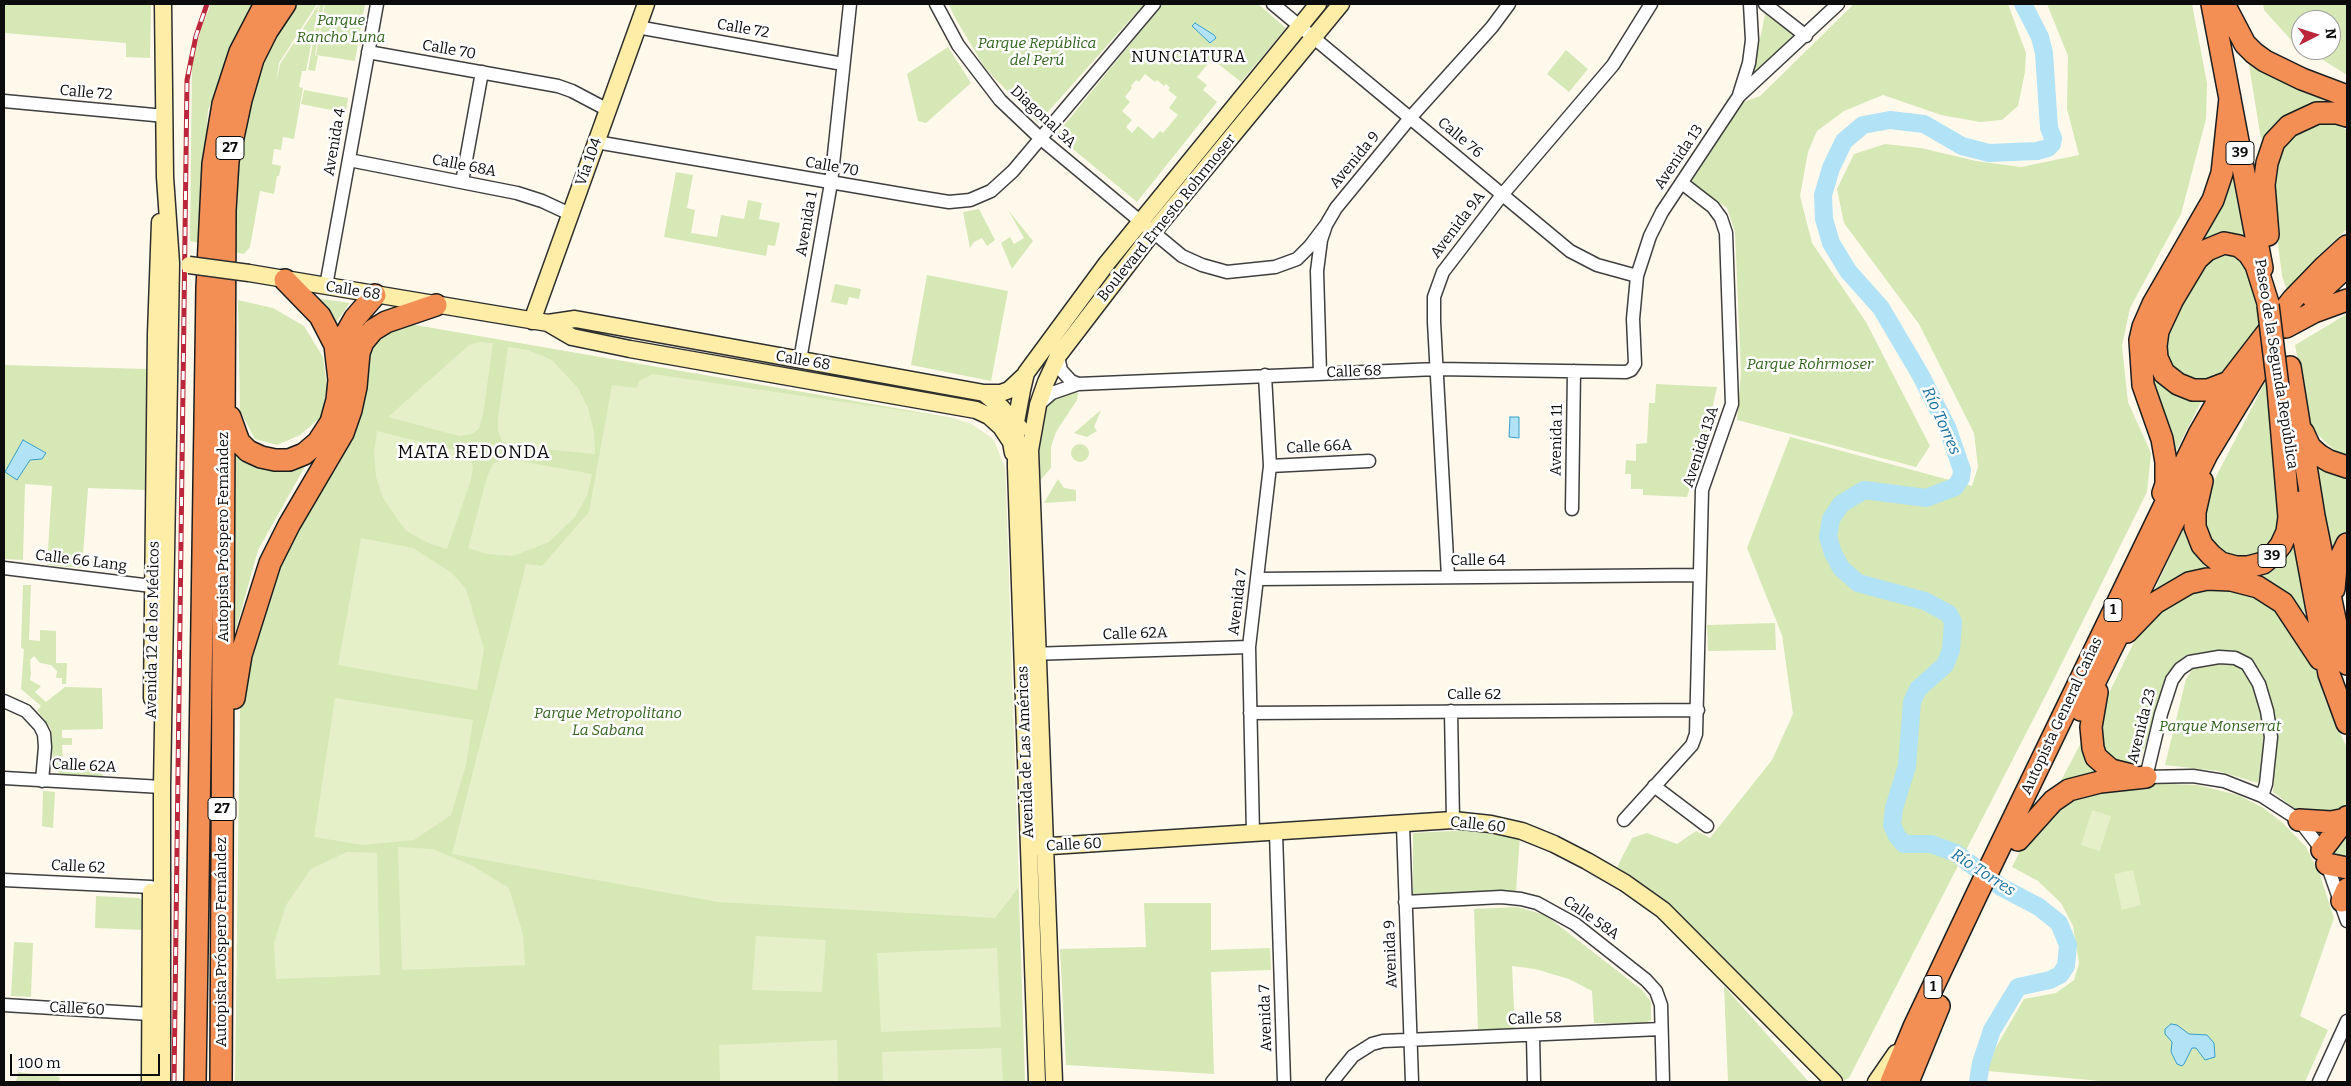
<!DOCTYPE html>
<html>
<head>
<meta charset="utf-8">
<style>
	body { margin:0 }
	#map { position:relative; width:2351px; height:1086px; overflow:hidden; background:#fff9ec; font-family:Bitter,serif }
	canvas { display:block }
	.frame { position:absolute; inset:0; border:5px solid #0c0c0c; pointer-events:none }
	.north { position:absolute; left:2291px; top:10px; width:50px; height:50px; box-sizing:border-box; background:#fff; border:1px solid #9e9e9e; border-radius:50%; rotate:85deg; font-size:14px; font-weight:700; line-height:20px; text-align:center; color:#0c0c0c }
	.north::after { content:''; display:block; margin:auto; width:18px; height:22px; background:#bb263a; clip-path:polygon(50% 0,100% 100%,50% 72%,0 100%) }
	.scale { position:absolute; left:10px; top:1054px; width:150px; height:22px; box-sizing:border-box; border:2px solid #0c0c0c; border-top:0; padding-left:6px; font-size:15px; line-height:18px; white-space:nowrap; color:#0c0c0c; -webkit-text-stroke:4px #fff; paint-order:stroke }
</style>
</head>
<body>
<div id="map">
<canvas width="2351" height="1086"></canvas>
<div class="frame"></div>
<div class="north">N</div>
<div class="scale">100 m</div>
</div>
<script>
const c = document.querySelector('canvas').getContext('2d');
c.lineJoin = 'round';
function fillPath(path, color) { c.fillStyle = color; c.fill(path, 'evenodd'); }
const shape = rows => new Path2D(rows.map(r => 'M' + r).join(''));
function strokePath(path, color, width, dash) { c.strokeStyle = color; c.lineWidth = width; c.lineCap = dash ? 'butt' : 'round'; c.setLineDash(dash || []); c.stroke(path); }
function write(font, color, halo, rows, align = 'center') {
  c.font = font + ' Bitter,serif'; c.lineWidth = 5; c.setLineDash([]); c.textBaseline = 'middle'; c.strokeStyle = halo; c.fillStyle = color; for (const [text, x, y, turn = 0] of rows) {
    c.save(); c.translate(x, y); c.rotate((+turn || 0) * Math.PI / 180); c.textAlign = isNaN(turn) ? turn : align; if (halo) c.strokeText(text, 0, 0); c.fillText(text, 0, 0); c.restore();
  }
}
const green = shape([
	[4,4,151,4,150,58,126,57,126,43,4,33],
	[211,4,254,4,228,60,208,110,199,243,190,241,192,65,201,28],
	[296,4,317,4,279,63,276,84,280,64,319,4,306,71,302,71,299,87,303,88,294,139,283,137,281,150,274,149,272,164,281,166,279,176,277,176,274,194,260,191,250,247,244,254,232,252,238,161,247,115,258,78,278,30],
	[320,4,324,4,315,55,318,56,315,71,308,70],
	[325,4,365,4,355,61,316,55],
	[949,4,1144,4,1038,123,985,68,954,16],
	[1163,4,1258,4,1286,28,1241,82,1212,59,1197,77,1207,85,1203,90,1217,102,1137,202,1056,135],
	[1145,74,1155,82,1157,80,1164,86,1166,84,1170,88,1168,90,1177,97,1169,108,1178,115,1163,133,1160,131,1153,139,1138,126,1132,133,1126,127,1132,120,1122,111,1130,102,1125,97,1132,88,1131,86,1136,80,1139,82],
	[1854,4,2008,4,2026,53,2025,72,2018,106,2002,120,1980,122,1941,115,1883,95,1844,111,1817,131,1808,152,1800,196,1812,243,1866,322,1930,446,1916,467,1737,420,1741,372,1735,232,1727,208,1691,182,1741,103,1760,96],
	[2047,4,2192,4,2207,83,2206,119,2181,214,2130,308,2122,346,2128,402,2151,453,2147,492,2054,679,1849,1078,1841,1082,1670,909,1617,867,1632,838,1647,833,1677,844,1696,831,1710,838,1772,760,1793,714,1782,635,1747,548,1790,437,1972,486,1978,467,1974,433,1919,324,1844,223,1837,189,1854,154,1885,144,1921,148,1976,161,2021,167,2079,155,2067,109,2068,56],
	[2263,4,2347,4,2347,75,2307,50,2331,50,2331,20,2301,20,2301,46,2292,41,2264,10],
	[1765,14,1795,36,1753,74],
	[948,47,971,83,926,123,918,121,907,74],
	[1566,50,1588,69,1569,92,1547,74],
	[2248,59,2282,81,2347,111,2310,108,2297,110,2278,121,2261,139],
	[304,90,348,98,346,113,301,104],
	[2316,123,2333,123,2347,130,2347,229,2318,256,2302,277,2287,291,2282,276,2275,220,2274,167,2281,148,2299,131],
	[2231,151,2249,247,2192,252],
	[676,172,693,175,687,208,695,210,691,233,717,237,721,215,744,219,748,200,762,203,759,219,780,223,775,246,768,245,766,256,664,237],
	[979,209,995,240,987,246,982,238,974,242,970,248,963,212],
	[1008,210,1033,241,1012,269,1001,243,1010,237,1014,244,1024,238],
	[2218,249,2247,260,2256,290,2261,322,2228,371,2206,385,2166,368,2165,327,2182,291],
	[927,275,1008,291,991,381,911,365],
	[835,284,861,289,859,299,849,297,847,305,831,302],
	[316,298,350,303,335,324],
	[238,300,273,308,304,326,323,357,327,387,321,417,300,435,277,445,255,439,240,411],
	[2347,314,2347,457,2333,449,2311,428,2295,345],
	[398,322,953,418,971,424,993,439,1005,468,1025,1082,235,1082,240,704,280,557,367,354],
	[4,365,148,369,146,490,88,488,82,568,47,565,52,486,25,484,23,560,4,559],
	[2271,371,2282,507,2275,541,2253,559,2217,554,2198,511],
	[2152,372,2203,398,2176,451,2149,378],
	[1656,384,1717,387,1706,436,1687,497,1643,495,1643,489,1631,489,1631,474,1625,474,1626,460,1636,461,1636,444,1647,443,1649,403,1655,403],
	[1074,388,1078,394,1077,400,1056,432,1051,447,1051,468,1038,483,1038,425,1042,409,1049,402],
	[1101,410,1094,427,1097,431,1087,437,1074,433],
	'1071 453a9 9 0 1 1 18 0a9 9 0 1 1-18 0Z',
	[234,447,312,454,258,550,228,658],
	[2315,465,2329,473,2347,475,2347,535,2330,565],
	[1058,479,1064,488,1076,490,1076,501,1044,503],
	[2190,514,2216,568,2149,602],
	[2299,536,2313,619,2285,596,2249,578,2287,554],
	[23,585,31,585,29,640,40,641,40,630,56,631,56,663,67,663,66,684,62,684,62,678,56,678,57,671,51,665,40,663,34,656,30,660,31,674,30,680,41,686,35,692,46,702,65,687,102,688,103,729,62,730,62,738,72,738,72,745,62,745,63,759,81,762,81,765,103,762,103,779,62,776,53,766,51,729,37,710,41,706,21,689,24,649,21,648],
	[2219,587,2264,598,2306,640,2324,697,2347,748,2347,807,2339,812,2303,815,2273,792,2275,761,2256,669,2217,652,2185,658,2169,676,2137,770,2110,764,2096,731,2097,717,2140,630,2153,614,2190,591],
	[1775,623,1776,650,1708,651,1707,625],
	[2234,662,2245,667,2255,689,2267,737,2265,761,2258,783,2218,771,2165,765,2186,679,2193,668,2204,664],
	[2084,737,2119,776,2054,794],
	[2148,783,2197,785,2238,795,2262,807,2283,823,2306,847,2320,875,2334,918,2300,1016,2328,1030,2305,1082,2112,1082,1987,1071,1995,1049,2024,999,2056,993,2074,980,2079,963,2073,926,2061,903,2038,881,2012,867,2025,841,2059,804,2084,791],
	[43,791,55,792,53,828,42,826],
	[2347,826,2347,863,2330,859],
	[1472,830,1520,836,1516,891,1413,894,1413,833],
	[96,896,139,898,144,902,144,930,95,928],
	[1144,903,1211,903,1211,950,1270,948,1271,970,1211,972,1214,1074,1066,1065,1060,949,1146,947],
	[1517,907,1542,914,1553,921,1642,990,1651,1002,1651,1020,1644,1024,1594,1023,1592,991,1569,979,1535,969,1512,966,1515,1030,1478,1030,1474,909],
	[14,942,33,943,31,997,11,996],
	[1724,986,1809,1082,1728,1082],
	[18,1072,60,1077,59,1082,16,1082]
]);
const pitch = shape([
	[478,342,493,343,483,415,479,429,472,434,459,436,388,417,468,346],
	[508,347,528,350,552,360,578,388,588,408,594,432,595,454,513,446,502,441,498,431,498,418],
	[653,374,953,418,971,424,993,439,1005,468,1019,887,995,918,718,902,452,854,526,564,542,566,589,512,612,385,637,388,639,381],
	[377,431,458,451,469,458,473,466,471,480,447,549,428,543,405,530,383,498,376,477,374,453],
	[501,460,514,460,592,474,587,496,575,517,549,542,513,556,487,554,468,548,487,477,493,464],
	[361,538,413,548,452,573,466,589,484,649,477,690,338,665],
	[335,698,473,720,466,765,451,815,414,840,363,845,314,837],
	[2092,810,2111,816,2100,851,2081,845],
	[398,847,433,849,473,866,509,888,523,934,525,965,402,970],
	[347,852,377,853,380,975,276,979,274,943,286,905,311,869],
	[2133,870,2141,905,2122,910,2114,874],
	[756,936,826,940,822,992,752,990],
	[997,948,1001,1027,881,1032,877,953],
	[837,1040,838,1082,720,1082,719,1045],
	[1001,1048,1003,1082,883,1082,882,1052]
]);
const water = shape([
	[1195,23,1214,35,1216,38,1210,43,1192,26,1195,23],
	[1510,417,1519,417,1519,438,1509,437,1510,417],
	[23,440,46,453,42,459,30,460,17,480,5,472,23,440],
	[2171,1024,2177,1025,2189,1034,2207,1035,2214,1043,2215,1057,2205,1060,2196,1048,2192,1048,2184,1064,2182,1066,2177,1064,2171,1052,2172,1042,2165,1034,2165,1029,2171,1024]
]);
const river = shape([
	[1978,1082,1981,1063,1992,1030,2018,987,2050,980,2060,975,2066,966,2068,945,2059,923,2039,907,2001,887,1956,853,1931,844,1904,844,1897,836,1892,825,1894,808,1907,766,1912,702,1918,689,1945,665,1951,650,1953,622,1949,614,1925,601,1858,583,1841,568,1833,553,1828,537,1831,519,1841,504,1864,490,1926,498,1955,487,1961,478,1962,470,1947,427,1920,374,1881,308,1848,271,1831,243,1824,219,1823,195,1831,168,1844,141,1863,125,1890,120,1924,124,1962,146,1989,153,2037,151,2048,148,2052,144,2053,138,2049,128,2044,53,2040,37,2023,4]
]);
const street = shape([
	[936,4,958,45,1000,100,1040,138,1182,256,1202,265,1227,272,1275,267,1297,259,1310,246,1326,225],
	[1273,4,1570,251,1597,265,1637,276],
	[1765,4,1806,36],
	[637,27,843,64],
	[368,52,558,86,572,91,608,110],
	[1739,95,1749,63,1752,40,1750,4],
	[4,101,165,116],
	[596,142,918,197,949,202,970,200,991,191,1013,171,1154,4],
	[349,160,517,193,542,201,570,214],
	[462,182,482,72],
	[326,286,377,4],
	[1058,356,1061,370,1071,381,1078,384],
	[800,360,831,183,850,4],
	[1320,373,1317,271,1321,240,1326,225,1336,208,1410,118,1492,27,1509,4],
	[1038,405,1052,393,1078,384,1437,369,1626,372,1631,370,1635,364,1633,319,1637,276,1650,236,1662,212,1739,96,1838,4],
	[1270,466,1369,461],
	[1572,509,1574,371],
	[4,568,160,587],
	[1448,577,1434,322,1434,297,1443,272,1502,195,1613,65,1651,4],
	[1258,579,1700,575],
	[1030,654,1249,647],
	[4,701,26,711,40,726,44,734,45,747,42,781],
	[1451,711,1453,820],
	[1250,713,1698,710],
	[4,778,162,787],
	[1654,786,1707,826],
	[2262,796,2266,784,2271,737,2267,711,2259,684,2247,664,2235,658,2219,657,2190,662,2180,669,2172,680,2161,714,2146,777,2193,776,2224,781,2262,796,2299,820,2322,850,2347,921],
	[1624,820,1692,745,1696,734,1702,490,1732,404,1726,233,1721,218,1713,207,1682,183],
	[1403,825,1412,1082],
	[1276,833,1284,1082],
	[1253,834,1249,647,1270,466,1265,375],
	[4,880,151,887],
	[1405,902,1501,897,1521,899,1537,903,1575,924,1646,980,1656,991,1661,1005,1663,1082],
	[4,1005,150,1014],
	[1533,1036,1534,1082],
	[1332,1082,1353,1056,1372,1044,1383,1041,1661,1029],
	[2319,1082,2347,1021]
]);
const secondary = shape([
	[249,273,548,323,575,319,984,393,1001,393,1009,390,1025,375],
	[532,321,646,4],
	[548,323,572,337,630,349,976,410,989,416,1001,427,1011,442,1013,453],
	[984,393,1002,408,1020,428],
	[152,698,156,334,160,222],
	[1036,847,1453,820,1491,824,1522,831,1554,844,1587,861,1625,883,1663,910,1834,1082],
	[150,1082,151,892],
	[162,1082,162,787,171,263,165,177,163,4],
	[1037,1082,1016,467,1016,422,1022,390,1026,373,1107,263,1318,4],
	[1054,1082,1030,450,1038,405,1046,382,1058,356,1153,232,1341,4],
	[1876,1082,1896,1053]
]);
const highway = shape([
	[2212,4,2262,268],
	[2224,4,2245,44,2254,53,2265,61,2302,79,2347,96],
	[2268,235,2264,185,2267,163,2274,142,2289,126,2317,113,2337,113,2347,116],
	[2313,298,2347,266],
	[2286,327,2314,312,2347,300],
	[338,361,347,332,355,318,375,295],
	[2290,367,2314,516,2340,644,2347,664],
	[2229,382,2208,390,2193,390,2178,384,2164,373,2157,358,2156,346,2158,331,2173,299,2197,259,2207,250,2224,243,2239,246,2249,254,2256,265,2268,303],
	[230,417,239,442,248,451,261,457,275,460,289,460,304,454,318,442,331,422,337,400,339,380,335,345,320,316,285,280],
	[2303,432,2310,447,2319,455,2329,461,2347,467],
	[2202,481,2195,512,2195,527,2202,545,2211,555,2221,563,2236,567,2248,567,2263,563,2274,554,2281,545,2287,532,2289,517,2278,388],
	[2163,493,2166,484,2166,462,2162,439,2143,385,2140,340,2143,327,2153,304,2213,200,2222,173,2230,98],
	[2297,502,2329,674,2347,723],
	[2334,589,2336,567,2347,544],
	[2127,632,2155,603,2189,583,2207,579,2231,580,2258,587,2283,603,2320,659],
	[2097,692,2091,727,2093,748,2096,757,2111,770,2131,775],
	[234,698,241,655,270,563,289,525,343,433,351,410,356,387,359,353,363,342,373,330,386,322,436,305],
	[2081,710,2207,454,2269,352],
	[2299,820,2331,822,2346,819],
	[2018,840,2053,801,2069,790,2100,782,2146,777],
	[2322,850,2347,817],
	[2327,864,2347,868],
	[2342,901,2347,889],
	[195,1082,207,288,213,164,223,104,240,52,265,4],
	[221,1082,225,210,228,161,241,100,253,59,267,31,285,4],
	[1891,1082,1914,1027,1977,894,2199,434,2229,382,2293,299,2324,267,2347,246],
	[1908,1082,1939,1006]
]);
const rail = shape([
	[174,1082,187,80,196,36,207,4]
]);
const secondaryBridge = shape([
	[189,265,249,273]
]);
const highwayBridge = shape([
	[2268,305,2278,387]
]);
const shields = [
	[230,148,28],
	[2240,153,28],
	[2272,556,28],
	[2113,610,18],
	[222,809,28],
	[1933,987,18]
];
const shieldNames = [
	["27",230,148],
	["39",2240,153],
	["39",2272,556],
	["1",2113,610],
	["27",222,809],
	["1",1933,987]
];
const parkNames = [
	["Parque",341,21],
	["Rancho Luna",341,38],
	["Parque República",1037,44],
	["del Perú",1037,61],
	["Parque Rohrmoser",1810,365],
	["Parque Metropolitano",608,714],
	["La Sabana",608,731],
	["Parque Monserrat",2220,727]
];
const streetNames = [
	["Calle 72",743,29,10],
	["Calle 70",449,50,10],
	["Calle 72",86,93,5],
	["Diagonal 3A",1043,117,43],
	["Calle 76",1460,138,40],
	["Avenida 4",335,142,-80],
	["Avenida 13",1679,157,-56],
	["Avenida 9",1355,160,-50],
	["Vía 104",589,162,-70],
	["Calle 68A",464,166,11],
	["Calle 70",832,167,10],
	["Boulevard Ernesto Rohrmoser",1167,218,-51],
	["Avenida 1",807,224,-80],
	["Avenida 9A",1458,225,-53],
	["Calle 68",353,291,9],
	["Calle 68",803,361,10],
	["Paseo de la Segunda República",2276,364,81],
	["Calle 68",1354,372,-2],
	["Avenida 11",1557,440,-89],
	["Calle 66A",1319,447,-3],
	["Avenida 13A",1701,447,-72],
	["Autopista Próspero Fernández",224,537,-90],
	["Calle 66 Lang",81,561,7],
	["Calle 64",1478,561],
	["Avenida 7",1238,602,-83],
	["Avenida 12 de los Médicos",153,630,-89],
	["Calle 62A",1135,634,-2],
	["Calle 62",1474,695],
	["Autopista General Cañas",2062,716,-65],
	["Avenida 23",2142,726,-76],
	["Avenida de Las Américas",1026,752,-92],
	["Calle 62A",84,766,3],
	["Calle 60",1478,825,6],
	["Calle 60",1074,845,-3],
	["Calle 62",78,867,3],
	["Calle 58A",1591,918,35],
	["Autopista Próspero Fernández",222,942,-90],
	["Avenida 9",1391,954,-92],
	["Calle 60",77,1009,3],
	["Avenida 7",1266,1018,-92],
	["Calle 58",1535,1019,-2]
];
const neighbourhoodNames = [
	["NUNCIATURA",1189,58]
];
const waterNames = [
	["Río Torres",1941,421,66],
	["Río Torres",1983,873,33]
];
const quarterNames = [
	["MATA REDONDA",474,453]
];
fillPath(green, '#d5e8b6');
fillPath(pitch, '#e6f0c8');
fillPath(water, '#b1e2f6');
strokePath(water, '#399fcc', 1);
strokePath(river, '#b1e2f6', 18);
strokePath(street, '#3f3f3f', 15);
strokePath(secondary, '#2e2e2e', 19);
strokePath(highway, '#1d1d1d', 24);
strokePath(street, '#fff', 12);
strokePath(secondary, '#feeda7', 16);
strokePath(highway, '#f38f55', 21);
strokePath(rail, '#bb263a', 5);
strokePath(rail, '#fff', 3, [9]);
strokePath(secondaryBridge, '#2e2e2e', 19, []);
strokePath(highwayBridge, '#1d1d1d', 24, []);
strokePath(secondaryBridge, '#feeda7', 16);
strokePath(highwayBridge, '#f38f55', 21);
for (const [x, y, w] of shields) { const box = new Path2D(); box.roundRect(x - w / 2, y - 11.5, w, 23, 4); c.fillStyle = '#fff'; c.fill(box); strokePath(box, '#0c0c0c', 1); }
write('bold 14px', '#0c0c0c', null, shieldNames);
write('italic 15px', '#32631d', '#fff', parkNames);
write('15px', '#0c0c0c', '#fff', streetNames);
c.letterSpacing = '1px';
write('16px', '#0c0c0c', '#fff', neighbourhoodNames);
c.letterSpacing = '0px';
write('italic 16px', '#176e9d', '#fff', waterNames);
c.letterSpacing = '1px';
write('18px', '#0c0c0c', '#fff', quarterNames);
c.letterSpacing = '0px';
</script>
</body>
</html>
